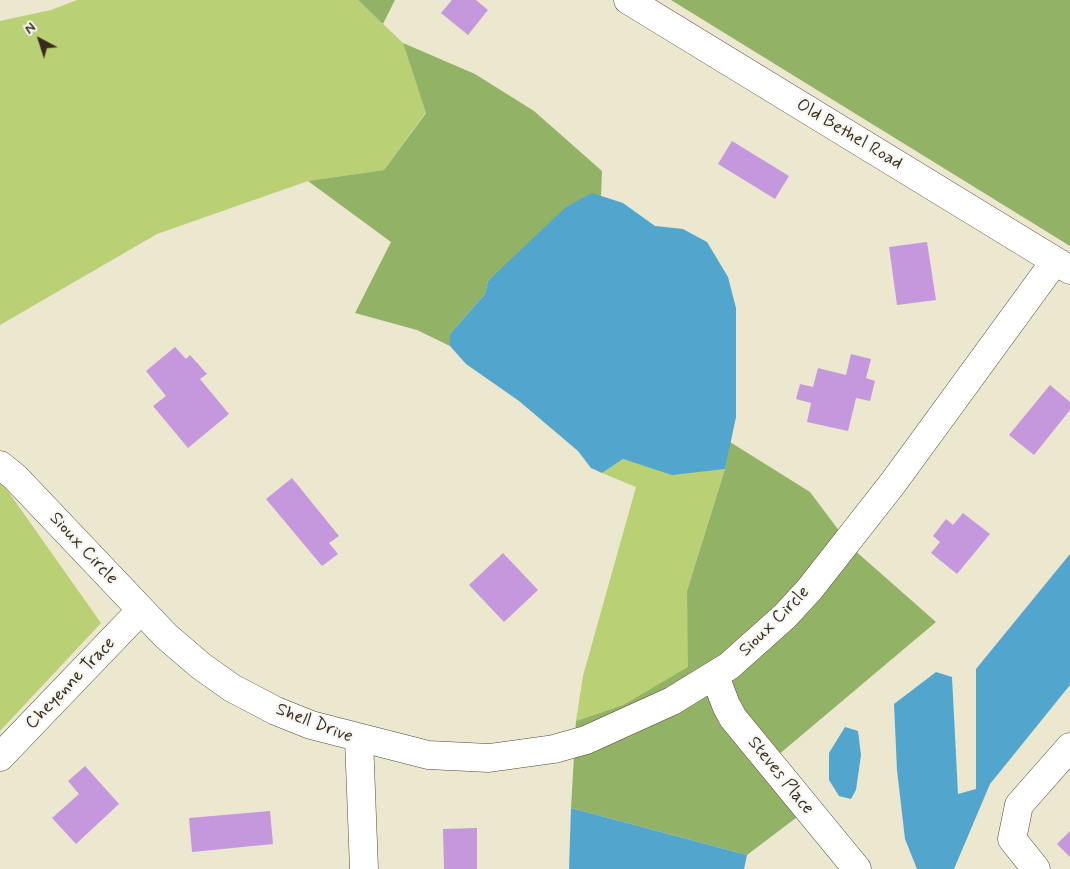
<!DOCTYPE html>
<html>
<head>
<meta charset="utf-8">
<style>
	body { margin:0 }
	#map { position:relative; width:1070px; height:869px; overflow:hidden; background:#ece7cf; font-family:Mynerve,sans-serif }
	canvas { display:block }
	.north { position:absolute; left:15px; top:15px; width:50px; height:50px; -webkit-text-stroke:4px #f6f6f2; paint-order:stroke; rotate:320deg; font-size:14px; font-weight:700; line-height:20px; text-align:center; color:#3b2a1e }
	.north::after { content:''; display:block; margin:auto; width:18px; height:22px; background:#3b2a1e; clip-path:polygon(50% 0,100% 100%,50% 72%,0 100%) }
</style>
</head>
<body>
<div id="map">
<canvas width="1070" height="869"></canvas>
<div class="north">N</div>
</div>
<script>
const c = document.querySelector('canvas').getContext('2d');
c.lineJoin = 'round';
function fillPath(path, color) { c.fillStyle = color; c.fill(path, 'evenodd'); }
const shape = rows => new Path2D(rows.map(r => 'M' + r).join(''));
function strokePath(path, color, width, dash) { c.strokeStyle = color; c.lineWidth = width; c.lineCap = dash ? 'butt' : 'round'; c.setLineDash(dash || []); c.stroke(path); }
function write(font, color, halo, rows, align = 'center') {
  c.font = font + ' Mynerve,sans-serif'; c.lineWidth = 4.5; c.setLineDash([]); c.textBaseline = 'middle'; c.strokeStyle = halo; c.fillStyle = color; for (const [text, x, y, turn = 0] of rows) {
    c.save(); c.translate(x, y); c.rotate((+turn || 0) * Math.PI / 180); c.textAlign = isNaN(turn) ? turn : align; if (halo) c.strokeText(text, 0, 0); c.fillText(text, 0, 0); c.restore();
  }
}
const green = shape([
	[77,0,358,0,403,43,426,112,384,170,308,181,157,234,0,325,0,21,51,10],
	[623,459,672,474,725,469,687,591,689,667,623,705,576,721,583,676,636,487,602,473],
	[0,480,101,623,0,731]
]);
const forest = shape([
	[358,0,395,0,383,24],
	[671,0,1070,0,1070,246],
	[403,43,475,74,534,111,602,171,601,196,592,194,488,281,485,294,450,334,450,346,417,330,355,313,391,242,308,181,384,170,426,113],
	[730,442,810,492,852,548,936,622,771,761,809,808,747,855,571,808,576,721,623,705,688,667,687,591,725,469]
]);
const water = shape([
	[592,193,623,203,655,226,683,229,707,242,728,277,736,308,736,417,725,469,672,475,623,459,602,473,591,468,578,451,519,401,466,364,450,346,450,334,485,294,488,281,566,207],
	[1070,554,1070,685,990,784,954,869,917,869,905,839,897,770,894,704,936,672,952,677,958,794,976,789,976,669],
	[845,727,858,731,861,755,856,790,851,799,839,796,829,780,829,753],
	[571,808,747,855,744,869,569,869]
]);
const building = shape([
	[452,0,476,0,488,10,468,35,441,13],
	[732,141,789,176,775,199,718,164],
	[927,242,936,300,897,305,889,247],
	[175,347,186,359,190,355,207,374,200,379,229,414,188,448,153,406,166,396,146,371],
	[851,354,871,359,866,378,875,381,870,401,856,398,848,431,807,422,811,403,796,399,800,384,813,387,818,368,846,375],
	[1050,385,1070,402,1070,410,1034,455,1009,435],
	[292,478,339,536,329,543,338,554,322,566,266,499],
	[963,513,990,534,957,574,931,553,940,542,933,536,946,519,953,525],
	[503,553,538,590,504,622,469,585],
	[85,766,119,804,76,844,52,818,79,794,68,781],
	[270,811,273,844,192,852,189,818],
	[477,828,477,869,444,869,443,829],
	[1070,831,1070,857,1057,844]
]);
const minor = shape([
	[628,0,1070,270],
	[0,465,15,477,166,636,201,666,232,688,276,711,311,725,428,755,489,758,554,749,586,740,672,701,729,666,785,616,809,590,893,483,1055,261],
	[715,676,726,705,733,718,857,869],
	[359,739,364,869],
	[0,757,141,610],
	[1036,869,1012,839,1019,805,1070,747]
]);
const streetNames = [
	["Old Bethel Road",849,135,31],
	["Sioux Circle",83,549,47],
	["Sioux Circle",775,622,-45],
	["Cheyenne Trace",71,684,-46],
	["Shell Drive",314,724,21],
	["Steves Place",780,776,51]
];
fillPath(green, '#b9d074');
fillPath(forest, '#92b266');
fillPath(water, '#52a5cd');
fillPath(building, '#c598dd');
strokePath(minor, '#564639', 29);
strokePath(minor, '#fff', 28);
write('18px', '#3b2a1e', '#f6f6f2', streetNames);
</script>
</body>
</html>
